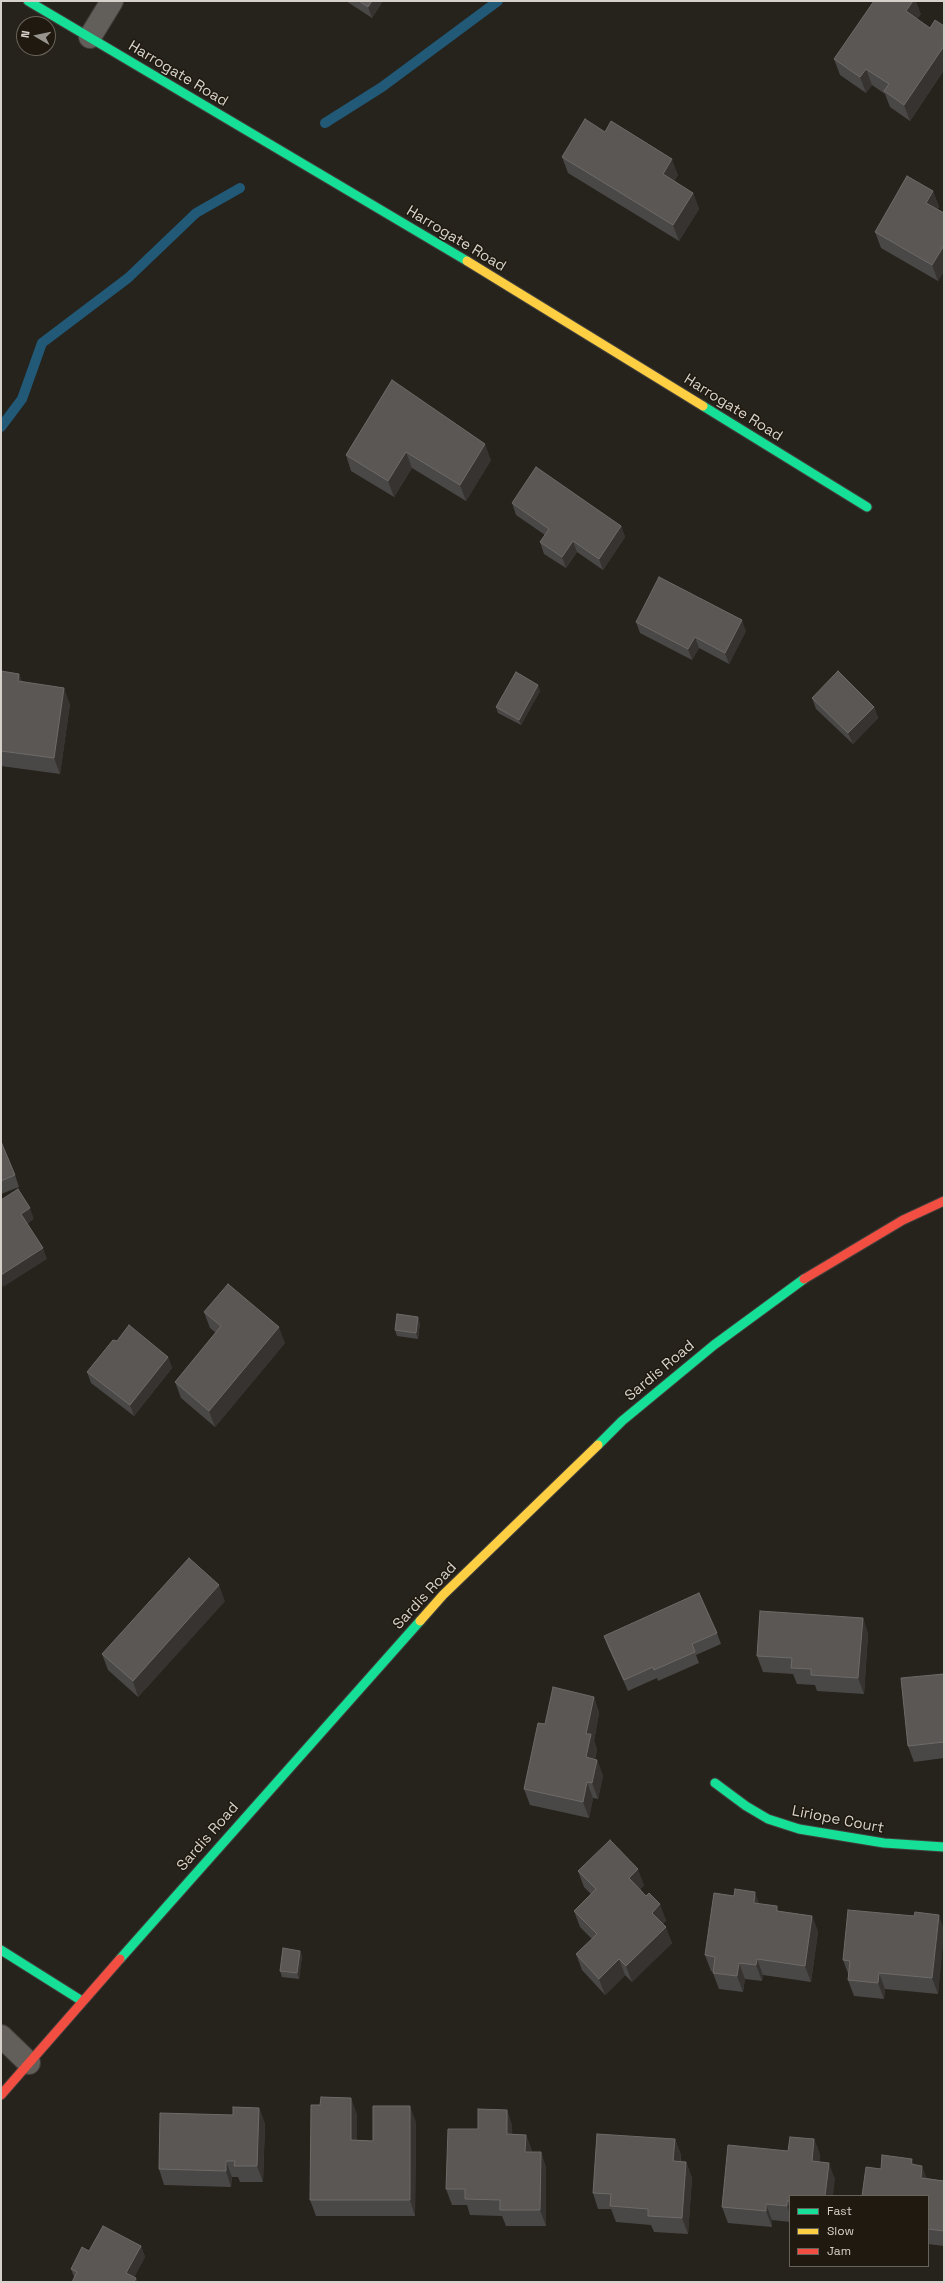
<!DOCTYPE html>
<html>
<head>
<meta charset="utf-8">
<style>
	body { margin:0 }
	#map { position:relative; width:945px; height:2283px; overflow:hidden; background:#26221c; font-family:"Space Grotesk",sans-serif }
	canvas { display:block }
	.frame { position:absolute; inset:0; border:2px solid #d6d2cb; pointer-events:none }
	.legend { position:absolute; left:789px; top:2195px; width:140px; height:72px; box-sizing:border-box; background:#1f190f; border:1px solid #68635a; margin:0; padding:5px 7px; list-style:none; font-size:12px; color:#d6d2cb }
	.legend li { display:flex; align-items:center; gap:8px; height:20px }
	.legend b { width:20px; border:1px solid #68635a }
	.north { position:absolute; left:16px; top:16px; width:40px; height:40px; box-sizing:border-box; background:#1f190f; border:1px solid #68635a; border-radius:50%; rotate:279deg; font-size:11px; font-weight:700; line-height:16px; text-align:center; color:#d6d2cb }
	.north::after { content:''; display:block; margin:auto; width:14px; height:18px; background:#98948e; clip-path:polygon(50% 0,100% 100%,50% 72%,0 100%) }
</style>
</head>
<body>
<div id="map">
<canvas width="945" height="2283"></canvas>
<div class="frame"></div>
<ul class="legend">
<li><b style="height:5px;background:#16e098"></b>Fast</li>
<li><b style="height:5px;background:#ffcf43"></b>Slow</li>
<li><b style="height:5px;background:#f24e42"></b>Jam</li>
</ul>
<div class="north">N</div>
</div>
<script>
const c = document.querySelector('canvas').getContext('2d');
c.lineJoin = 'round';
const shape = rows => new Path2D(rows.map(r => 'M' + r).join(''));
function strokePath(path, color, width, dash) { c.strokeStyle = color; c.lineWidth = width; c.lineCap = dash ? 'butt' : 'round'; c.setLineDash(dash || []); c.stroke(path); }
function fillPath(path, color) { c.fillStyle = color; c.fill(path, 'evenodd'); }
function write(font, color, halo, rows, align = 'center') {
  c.font = font + ' "Space Grotesk",sans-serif'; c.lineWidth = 3; c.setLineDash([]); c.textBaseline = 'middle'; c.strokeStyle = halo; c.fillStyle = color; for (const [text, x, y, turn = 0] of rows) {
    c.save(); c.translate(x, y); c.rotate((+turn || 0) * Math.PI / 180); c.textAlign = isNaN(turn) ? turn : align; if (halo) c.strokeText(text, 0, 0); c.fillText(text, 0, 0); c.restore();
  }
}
const stream = shape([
	[325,123,382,87,498,1],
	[1,427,22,399,42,343,128,278,196,213,240,188]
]);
const street = shape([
	[90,37,112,1],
	[1,2036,29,2063]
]);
const fast = shape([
	[28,1,467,261],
	[703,406,867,507],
	[598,1445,622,1421,714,1345,804,1279],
	[715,1783,746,1806,768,1819,799,1829,884,1843,944,1847],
	[1,1950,82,2001],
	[120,1959,420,1621]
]);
const slow = shape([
	[467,261,703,406],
	[420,1621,443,1595,598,1445]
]);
const jam = shape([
	[804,1279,903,1220,944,1201],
	[1,2095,120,1959]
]);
const wall = shape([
	[346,1,383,1,372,18],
	[921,14,917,19,930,28,944,26,944,70,910,121,890,107,885,94,872,85,866,93,840,75,834,59],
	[562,157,678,175,674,181,693,193,699,209,679,241,568,173],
	[933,191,939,207,937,210,944,213,944,271,938,281,881,248,875,232],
	[392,380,491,460,466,501,412,468,394,497,351,471,346,455],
	[512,503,621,526,625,537,603,570,577,552,566,568,544,554,540,542,545,535,516,515],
	[636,622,746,631,729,664,699,648,692,660,640,633],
	[1,671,19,674,22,682,70,704,60,774,1,766],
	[540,691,521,725,498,713,496,707],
	[812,698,874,707,878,718,853,744,816,709],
	[1,1145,15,1175,19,1187,1,1194],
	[204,1312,285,1343,215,1427,181,1398,175,1382,216,1333,210,1328],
	[420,1323,418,1339,397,1336,395,1330],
	[168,1357,172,1368,134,1416,91,1383,87,1372],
	[225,1601,138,1697,108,1670,102,1654],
	[863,1618,868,1634,864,1694,817,1691,815,1685,797,1684,793,1674,763,1672,757,1656],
	[717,1633,721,1644,696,1655,699,1663,658,1681,657,1678,628,1691,608,1647,604,1636],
	[944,1674,944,1758,914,1762,908,1746],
	[594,1697,599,1713,594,1741,597,1750,595,1759,597,1760,603,1776,598,1799,593,1798,589,1818,530,1805,524,1789,545,1724],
	[578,1871,644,1885,640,1889,666,1920,663,1924,672,1943,632,1982,625,1975,605,1995,582,1970,576,1954,592,1939,580,1927,574,1911,591,1894,584,1887],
	[760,1904,779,1911,812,1916,818,1932,811,1982,763,1975,762,1981,745,1979,743,1992,719,1989,713,1973,714,1972,711,1971,705,1955],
	[944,1930,938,1994,885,1989,884,1999,854,1996,848,1980,849,1976,843,1960],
	[300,1951,302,1956,299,1979,282,1977,280,1971],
	[259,2108,265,2124,263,2182,240,2182,238,2177,232,2177,231,2187,164,2185,159,2169,233,2115],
	[507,2110,512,2126,512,2134,526,2135,532,2151,532,2152,541,2152,546,2168,546,2226,506,2226,502,2216,470,2215,467,2205,452,2205,446,2189,478,2129],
	[357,2114,357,2140,373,2141,416,2122,415,2216,316,2216,310,2200],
	[675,2139,681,2155,681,2162,686,2162,692,2178,688,2234,654,2232,651,2225,616,2222,611,2209,598,2209,593,2193],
	[814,2139,820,2155,819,2162,835,2179,790,2196,790,2222,772,2220,772,2227,728,2223,722,2207,788,2151],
	[914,2165,927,2178,944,2181,944,2246,928,2244,928,2196,881,2169],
	[141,2246,145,2257,134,2277,74,2277,71,2269,89,2251]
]);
const shadedWall = shape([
	[372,1,383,1,372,18,368,7],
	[913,1,916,1,921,14,912,27,906,11],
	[944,46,944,70,910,121,904,105],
	[866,69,872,85,866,93,860,77],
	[672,159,678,175,669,190,663,174],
	[933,191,939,207,932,219,926,203],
	[693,193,699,209,679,241,673,225],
	[943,247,944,251,944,271,938,281,932,265],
	[485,444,491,460,466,501,460,485],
	[406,452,412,468,394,497,388,481],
	[621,526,625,537,603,570,599,559],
	[573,541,577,552,566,568,562,557],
	[742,620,746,631,729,664,725,653],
	[695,637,699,648,692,660,688,649],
	[19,674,25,690,18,681],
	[538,685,540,691,521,725,519,720],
	[64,688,70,704,60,774,54,758],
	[874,707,878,718,853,744,848,733],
	[30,1208,34,1219,25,1226,21,1214],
	[43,1248,47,1259,3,1287,1,1281,1,1275],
	[418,1317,420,1323,418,1339,416,1333],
	[279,1327,285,1343,215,1427,209,1411],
	[168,1357,172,1368,134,1416,130,1405],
	[219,1585,225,1601,138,1697,133,1681],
	[863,1618,868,1634,864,1694,858,1678],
	[594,1697,599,1713,594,1741,597,1750,592,1773,586,1757,586,1734],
	[597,1760,603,1776,598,1799,592,1783],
	[587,1782,593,1798,589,1818,583,1802],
	[638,1869,644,1885,635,1894,629,1878],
	[755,1892,761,1908,754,1903],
	[660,1904,666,1920,658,1929,652,1913],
	[939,1915,944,1930,944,1934,938,1994,932,1978],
	[812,1916,818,1932,811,1982,805,1966],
	[666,1927,672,1943,632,1982,626,1966],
	[300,1951,302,1956,299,1979,297,1973],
	[619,1959,625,1975,605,1995,599,1979],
	[757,1959,763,1975,762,1981,756,1965],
	[739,1963,745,1979,743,1992,737,1976],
	[879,1973,885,1989,884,1999,878,1983],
	[351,2098,357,2114,357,2156,351,2140],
	[410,2106,416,2122,415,2216,410,2200],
	[259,2108,265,2124,263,2182,257,2166],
	[507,2110,512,2126,513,2150,507,2134],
	[526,2135,532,2151,531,2168,525,2152],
	[675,2139,681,2155,679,2177,673,2161],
	[814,2139,820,2155,818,2177,812,2161],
	[541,2152,546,2168,546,2226,540,2210],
	[912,2159,918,2175,911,2164],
	[226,2161,232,2177,231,2187,226,2171],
	[686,2162,692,2178,688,2234,682,2218],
	[829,2163,835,2179,833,2196,825,2196],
	[922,2166,928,2182,921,2178],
	[787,2201,790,2208,790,2214,787,2206],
	[766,2204,772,2220,772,2227,766,2211],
	[141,2246,145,2257,132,2282,126,2273],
	[136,2278,138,2282,134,2282]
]);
const building = shape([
	[359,1,372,1,368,7,359,1],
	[874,1,913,1,906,11,930,28,935,20,944,26,944,46,904,105,884,91,889,84,866,69,860,77,834,59,874,1],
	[585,119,605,132,611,121,672,159,663,174,693,193,673,225,562,157,585,119],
	[907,176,933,191,926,203,944,213,944,248,943,247,932,265,875,232,907,176],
	[392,380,485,444,460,485,406,452,388,481,346,455,392,380],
	[536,467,621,526,599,559,573,541,562,557,540,542,549,529,512,503,536,467],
	[659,577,742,620,725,653,695,637,688,649,636,622,659,577],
	[1,671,19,674,18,681,64,688,54,758,1,751,1,671],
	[838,671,874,707,848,733,812,698,838,671],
	[516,672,538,685,519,720,496,707,516,672],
	[2,1144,15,1175,1,1181,1,1145,2,1144],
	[18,1189,30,1208,21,1214,43,1248,1,1275,1,1200,18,1189],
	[228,1284,279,1327,209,1411,175,1382,221,1326,204,1312,228,1284],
	[397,1314,418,1317,416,1333,395,1330,397,1314],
	[129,1325,168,1357,130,1405,87,1372,113,1340,117,1341,129,1325],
	[189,1558,219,1585,133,1681,102,1654,189,1558],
	[699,1593,717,1633,692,1644,695,1652,654,1670,653,1667,624,1680,604,1636,699,1593],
	[760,1611,863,1618,858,1678,811,1675,811,1669,791,1668,792,1658,757,1656,760,1611],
	[944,1674,944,1742,908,1746,901,1678,944,1674],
	[553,1687,594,1697,586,1734,591,1734,586,1757,597,1760,592,1783,587,1782,583,1802,524,1789,538,1723,545,1724,553,1687],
	[610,1840,638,1869,629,1878,646,1896,649,1893,660,1904,652,1913,666,1927,626,1966,619,1959,599,1979,576,1954,597,1934,574,1911,596,1889,578,1871,610,1840],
	[735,1889,755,1892,754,1903,777,1906,777,1911,812,1916,805,1966,757,1959,756,1965,739,1963,737,1976,713,1973,715,1957,705,1955,714,1893,734,1896,735,1889],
	[848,1910,914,1916,915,1912,939,1915,932,1978,879,1973,878,1983,848,1980,850,1961,843,1960,848,1910],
	[283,1948,300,1951,297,1973,280,1971,283,1948],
	[321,2097,351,2098,351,2140,373,2141,373,2106,410,2106,410,2200,310,2200,311,2105,320,2105,321,2097],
	[233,2107,259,2108,257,2166,234,2166,235,2161,226,2161,226,2171,159,2169,160,2113,233,2115,233,2107],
	[478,2109,507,2110,507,2134,526,2135,525,2152,541,2152,540,2210,500,2210,500,2200,465,2199,465,2189,446,2189,448,2129,478,2129,478,2109],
	[597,2134,675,2139,673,2161,686,2162,682,2218,648,2216,648,2209,610,2206,611,2194,593,2193,597,2134],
	[790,2137,814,2139,812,2161,829,2163,825,2196,790,2196,790,2201,787,2201,787,2206,766,2204,766,2211,722,2207,728,2145,788,2151,790,2137],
	[882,2155,912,2159,911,2164,922,2166,921,2178,944,2181,944,2231,928,2229,928,2196,862,2196,866,2167,881,2169,882,2155],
	[103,2226,141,2246,126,2273,136,2278,134,2282,72,2282,77,2272,71,2269,82,2247,89,2251,103,2226]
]);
const streetNames = [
	["Harrogate Road",178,74,31],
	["Harrogate Road",456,239,31],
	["Harrogate Road",733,408,32],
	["Sardis Road",660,1371,-40],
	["Sardis Road",425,1596,-47],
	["Liriope Court",838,1820,11],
	["Sardis Road",208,1837,-49]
];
strokePath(stream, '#215977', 10);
strokePath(street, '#423f3b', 24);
strokePath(fast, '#423f3b', 11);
strokePath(slow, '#423f3b', 11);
strokePath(jam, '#423f3b', 11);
strokePath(street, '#625e59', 22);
strokePath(fast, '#16e098', 9);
strokePath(slow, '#ffcf43', 9);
strokePath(jam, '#f24e42', 9);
fillPath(wall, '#4a4847');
fillPath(shadedWall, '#363330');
fillPath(building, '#5a5755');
strokePath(building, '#6d6a68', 1);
write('15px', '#d6d2cb', '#1f190f', streetNames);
</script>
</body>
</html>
